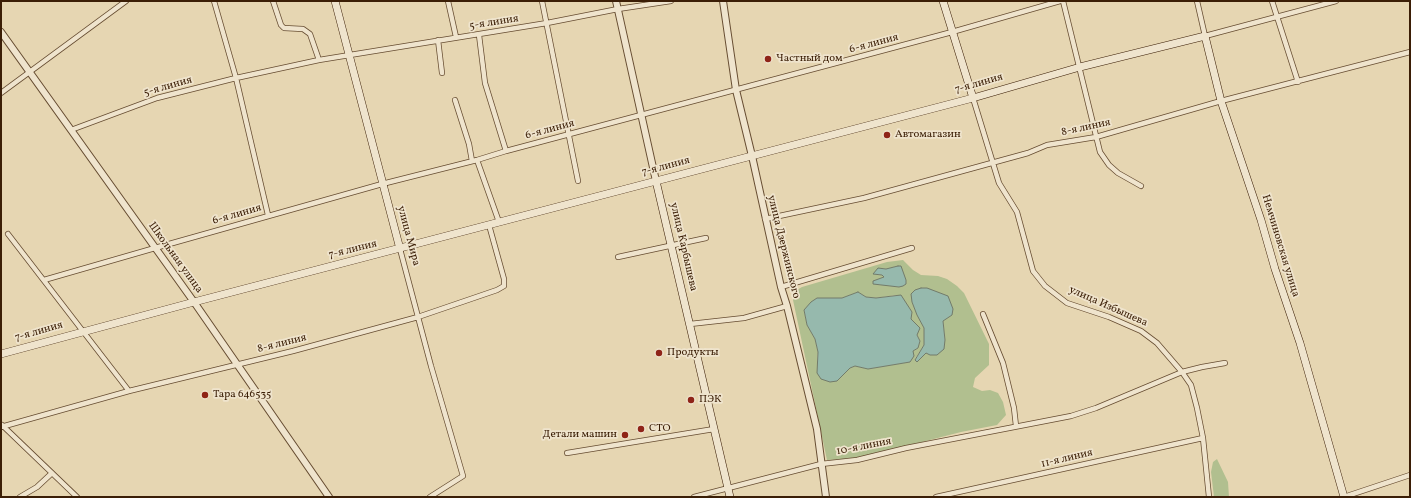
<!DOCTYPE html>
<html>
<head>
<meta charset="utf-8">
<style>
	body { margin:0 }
	#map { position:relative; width:1411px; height:498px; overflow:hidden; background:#e6d6b2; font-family:Vollkorn,serif }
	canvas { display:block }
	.frame { position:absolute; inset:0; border:2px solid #3b1e06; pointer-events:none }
</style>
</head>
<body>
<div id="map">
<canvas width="1411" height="498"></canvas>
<div class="frame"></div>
</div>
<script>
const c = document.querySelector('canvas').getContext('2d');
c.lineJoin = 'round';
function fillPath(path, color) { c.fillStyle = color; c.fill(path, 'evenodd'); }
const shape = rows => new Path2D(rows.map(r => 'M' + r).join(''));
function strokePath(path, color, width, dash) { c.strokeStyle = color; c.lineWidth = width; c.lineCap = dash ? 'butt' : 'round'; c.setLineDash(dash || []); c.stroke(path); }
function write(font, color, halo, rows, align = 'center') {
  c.font = font + ' Vollkorn,serif'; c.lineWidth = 3.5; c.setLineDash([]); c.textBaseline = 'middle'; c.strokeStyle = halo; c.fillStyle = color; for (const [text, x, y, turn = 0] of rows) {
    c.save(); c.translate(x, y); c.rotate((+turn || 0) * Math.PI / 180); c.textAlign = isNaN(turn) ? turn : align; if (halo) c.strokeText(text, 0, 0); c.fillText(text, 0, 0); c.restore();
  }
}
const green = shape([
	[903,260,913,270,921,275,938,276,947,279,957,286,964,293,989,344,989,365,975,378,973,387,982,391,990,390,998,393,1003,402,1006,415,997,425,961,432,856,459,827,460,793,300,793,292,802,287,887,262],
	[898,266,899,287,883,284,880,285,875,281,884,277,882,275,877,275,881,268,886,269],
	[858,292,866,297,876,298,897,295,912,312,910,319,920,341,918,348,913,351,910,362,868,369,855,366,850,368,837,380,817,360,818,352,815,339,807,325,804,310,817,298,842,298],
	[912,302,952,315,943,320,945,340,915,359,924,345,924,328],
	[1217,459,1228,482,1229,497,1214,497,1211,472,1213,462]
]);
const water = shape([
	[898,266,901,266,906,280,906,284,903,286,899,287,873,284,873,281,884,277,882,275,873,274,878,268,886,269,898,266],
	[921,288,927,288,948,296,953,309,952,315,943,321,945,340,944,349,937,355,930,355,926,353,917,362,915,360,924,345,924,328,917,315,912,302,911,294,915,290,921,288],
	[858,292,866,297,876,298,901,295,912,312,911,319,920,328,917,335,920,341,918,348,913,351,914,356,910,362,868,369,855,366,850,368,837,381,830,382,821,379,817,373,818,352,815,339,807,325,804,310,811,302,817,298,842,298,858,292]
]);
const minor = shape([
	[214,1,236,78,268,215],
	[273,1,281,25,284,28,303,29,310,34,319,60],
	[448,1,456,37],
	[542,1,578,181],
	[1063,1,1100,152,1109,165,1118,173,1141,186],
	[1197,1,1205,36,1336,1],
	[1272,1,1298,82],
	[479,35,485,83,506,151],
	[438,40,442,73],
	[1,93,126,1],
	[973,98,999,183,1017,212,1033,271,1045,286,1067,303,1109,317,1141,331,1157,343,1182,372,1191,385,1197,408,1203,438,1209,497],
	[455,100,469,144,472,161],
	[71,130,157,98,236,78,319,60,547,23,618,9,671,1],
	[477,160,499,222],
	[765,219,864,198,1028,153,1047,145,1096,137,1221,101,1410,52],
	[8,234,129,391],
	[400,249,431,366,463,476,430,497],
	[618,257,706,238],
	[44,280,155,248,382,184,477,160,506,151,952,32,1060,1],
	[781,287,912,248],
	[983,314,1003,363,1014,408,1016,426],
	[690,324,744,318,787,306],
	[2,425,77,497],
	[1,427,129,391,293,351,418,317,497,290,504,286,504,279,489,225],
	[567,453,714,429],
	[20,497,37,487,52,473],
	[694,497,821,464,857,460,906,448,1071,416,1096,408,1182,372,1202,367,1225,363],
	[936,497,1203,438],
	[1344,497,1410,475]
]);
const tertiary = shape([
	[616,1,656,181],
	[723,1,736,90,752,156,781,287,787,306,817,429,826,497],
	[1,32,194,302,329,497]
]);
const secondary = shape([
	[335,1,400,249],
	[943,1,973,98],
	[656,181,730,497],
	[1,354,194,302,973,98,1080,67,1205,36,1221,101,1261,220,1275,269,1300,343,1344,497]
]);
const markers = [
	[768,59,4,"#8f2418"],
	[887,135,4,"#8f2418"],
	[659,353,4,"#8f2418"],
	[205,395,4,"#8f2418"],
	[691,400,4,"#8f2418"],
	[641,429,4,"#8f2418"],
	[625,435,4,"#8f2418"]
];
const streetNames = [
	["5-я линия",494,23,-9],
	["6-я линия",874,44,-15],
	["7-я линия",979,84,-16],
	["5-я линия",168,87,-16],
	["8-я линия",1086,128,-12],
	["6-я линия",550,130,-15],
	["7-я линия",666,167,-15],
	["6-я линия",237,215,-16],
	["улица Мира",408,236,75],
	["Немчиновская улица",1280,246,73],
	["улица Карбышева",683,247,77],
	["улица Дзержинского",783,247,76],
	["7-я линия",353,250,-14],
	["Школьная улица",175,258,54],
	["улица Избышева",1108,307,24],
	["7-я линия",39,332,-16],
	["8-я линия",282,344,-14],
	["10-я линия",864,447,-11],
	["11-я линия",1067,459,-13]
];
const poiNames = [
	["Частный дом",776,59],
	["Автомагазин",895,135],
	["Продукты",667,353],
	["Тара 646535",213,395],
	["ПЭК",699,400],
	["СТО",649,429],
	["Детали машин",617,435,"right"]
];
fillPath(green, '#b1bf8f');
fillPath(water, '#96b9ad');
strokePath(water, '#727b6a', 1);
strokePath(minor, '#664c31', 6);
strokePath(tertiary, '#664c31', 8);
strokePath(secondary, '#3b1e06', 8);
strokePath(minor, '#efe4cd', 4.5);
strokePath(tertiary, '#efe4cd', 6);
strokePath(secondary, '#efe4cd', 7);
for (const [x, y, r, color] of markers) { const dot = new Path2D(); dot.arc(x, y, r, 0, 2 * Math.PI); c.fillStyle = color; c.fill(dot); strokePath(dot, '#efe4cd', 1.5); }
write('11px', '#3b1e06', '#efe4cd', streetNames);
write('11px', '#3b1e06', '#efe4cd', poiNames, 'left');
</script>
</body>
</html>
